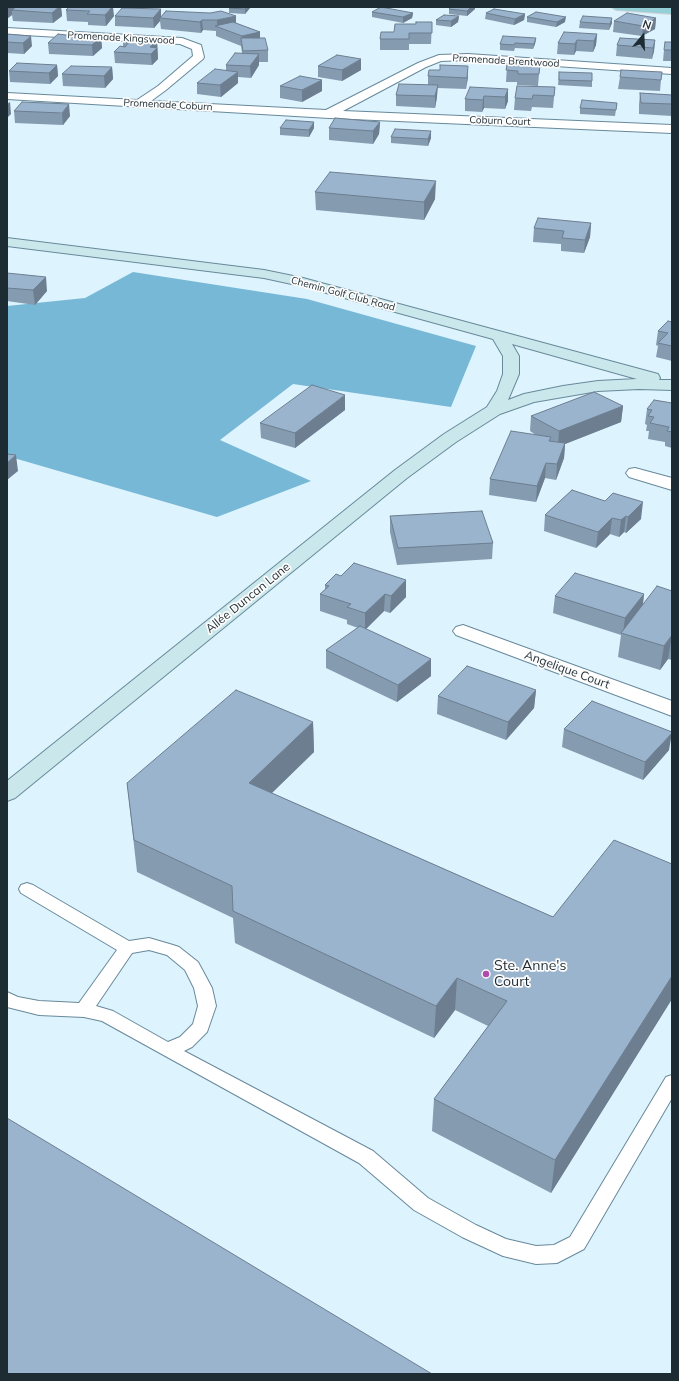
<!DOCTYPE html>
<html>
<head>
<meta charset="utf-8">
<style>
	body { margin:0 }
	#map { position:relative; width:679px; height:1381px; overflow:hidden; background:#ddf3fe; font-family:Mulish,sans-serif }
	canvas { display:block }
	.frame { position:absolute; inset:0; border:8px solid #1d2b32; pointer-events:none }
	.north { position:absolute; left:623px; top:16px; width:40px; height:40px; -webkit-text-stroke:3px #fcfcfc; paint-order:stroke; rotate:19deg; font-size:11px; font-weight:700; line-height:16px; text-align:center; color:#1d2b32 }
	.north::after { content:''; display:block; margin:auto; width:14px; height:18px; background:#1d2b32; clip-path:polygon(50% 0,100% 100%,50% 72%,0 100%) }
</style>
</head>
<body>
<div id="map">
<canvas width="679" height="1381"></canvas>
<div class="frame"></div>
<div class="north">N</div>
</div>
<script>
const c = document.querySelector('canvas').getContext('2d');
c.lineJoin = 'round';
function fillPath(path, color) { c.fillStyle = color; c.fill(path, 'evenodd'); }
const shape = rows => new Path2D(rows.map(r => 'M' + r).join(''));
function strokePath(path, color, width, dash) { c.strokeStyle = color; c.lineWidth = width; c.lineCap = dash ? 'butt' : 'round'; c.setLineDash(dash || []); c.stroke(path); }
function write(font, color, halo, rows, align = 'center') {
  c.font = font + ' Mulish,sans-serif'; c.lineWidth = 3.5; c.setLineDash([]); c.textBaseline = 'middle'; c.strokeStyle = halo; c.fillStyle = color; for (const [text, x, y, turn = 0] of rows) {
    c.save(); c.translate(x, y); c.rotate((+turn || 0) * Math.PI / 180); c.textAlign = isNaN(turn) ? turn : align; if (halo) c.strokeText(text, 0, 0); c.fillText(text, 0, 0); c.restore();
  }
}
const forest = shape([
	[133,272,307,299,476,346,451,407,293,384,220,440,311,481,217,517,7,456,7,306,85,298]
]);
const lane = shape([
	[27,883,33,885,129,941,149,938,173,945,179,947,198,962,212,988,216,1006,207,1032,192,1047,184,1051,373,1151,428,1198,476,1225,506,1239,536,1246,554,1245,570,1237,666,1077,672,1075,672,1098,584,1249,557,1263,536,1264,503,1256,462,1237,414,1210,359,1163,102,1021,84,1017,39,1015,7,1007,7,992,18,997,39,1001,79,1003,117,950,21,893,19,889,21,885,27,883],
	[149,950,167,955,185,970,194,988,198,1006,193,1024,180,1037,168,1042,113,1011,96,1006,132,953,149,950]
]);
const street = shape([
	[7,28,182,38,201,45,204,57,203,59,166,90,151,101,326,110,418,63,439,55,468,54,672,68,672,74,468,60,441,61,426,67,343,111,672,125,672,133,329,118,7,99,7,93,137,100,158,86,193,56,192,49,180,44,7,34,7,28],
	[635,468,672,478,672,490,629,477,626,473,629,469,635,468],
	[463,625,672,701,672,716,456,635,453,631,456,627,463,625]
]);
const secondary = shape([
	[7,238,264,270,303,278,658,374,660,378,659,380,672,380,672,390,639,389,598,391,534,402,500,414,456,442,407,478,15,798,7,801,7,781,395,470,444,434,487,407,497,391,503,374,503,356,493,339,301,286,264,278,7,246,7,238],
	[512,344,637,379,598,381,563,386,524,394,508,400,519,374,519,356,512,344]
]);
const primary = shape([
	[611,7,672,8,672,14,616,10,611,7]
]);
const wall = shape([
	[7,7,14,7,14,9,61,7,62,16,53,23,13,21,12,15],
	[69,7,114,16,106,26,88,25,88,22,67,21,66,10],
	[229,8,250,8,245,14,229,13],
	[161,9,161,17,166,11,236,23,260,32,260,38,268,50,268,62,259,62,259,65,251,78,238,77,238,83,221,97,197,94,197,83,226,71,226,65,242,53,241,46,216,36,216,31,203,30,201,33,161,29,160,21,154,28,115,26,115,16],
	[449,9,475,9,467,16,449,14],
	[372,12,413,13,412,18,403,23,372,17],
	[486,13,525,14,524,20,514,25,485,19],
	[459,16,458,22,451,27,436,25,436,20],
	[527,17,565,22,556,27,527,22],
	[656,18,655,29,642,36,613,32,614,21],
	[432,22,431,44,409,44,409,50,380,50,380,39,394,32,416,24],
	[580,22,612,23,609,30,579,28],
	[7,34,32,46,24,54,7,53],
	[597,34,596,45,593,52,576,51,574,55,557,54,558,43],
	[83,37,101,37,102,48,93,56,49,54,48,43],
	[536,38,535,44,533,49,515,48,514,51,500,50,500,44],
	[655,40,654,51,652,59,616,56,617,45],
	[157,41,158,59,152,65,115,63,114,52,123,46,123,42],
	[672,42,672,61,663,61,664,50],
	[57,65,58,76,50,84,10,82,9,71],
	[507,65,539,74,538,86,517,85,517,82,506,82],
	[318,66,361,70,342,81,318,77],
	[112,67,113,79,105,88,63,86,62,74],
	[559,72,592,81,592,87,558,85],
	[428,76,468,77,466,89,437,88,437,97,435,108,396,106,396,95,428,85],
	[620,77,661,80,660,91,618,89],
	[322,80,322,91,302,102,280,98,280,86],
	[555,87,553,108,532,107,531,111,514,110,515,98],
	[508,89,508,101,505,109,484,108,482,112,465,111,465,99],
	[640,93,672,95,672,116,639,114,639,105],
	[22,102,70,116,63,125,15,123,14,111],
	[617,103,615,116,580,114,580,108],
	[380,122,379,134,373,144,329,140,329,128],
	[280,128,314,128,309,137,280,135],
	[391,137,431,138,428,146,391,143],
	[315,192,435,199,424,220,316,210],
	[591,223,590,237,584,253,561,251,561,244,533,242,534,228],
	[7,273,47,291,35,305,7,301],
	[672,322,672,361,656,357,658,346,656,345,658,331],
	[672,403,672,448,665,446,665,442,648,439,649,431,646,431,647,425,645,424,647,409],
	[623,406,621,422,565,444,564,458,556,480,545,478,536,502,489,495,490,479,536,435,530,431,531,416],
	[345,410,295,448,261,438,260,423],
	[572,490,641,519,626,533,624,532,619,537,610,534,596,548,544,531,545,515],
	[390,516,493,543,492,559,397,565,390,532],
	[341,576,406,580,406,597,390,613,384,611,366,629,431,659,431,676,397,702,326,668,326,650,358,628,347,624,347,620,320,611,320,594,325,590,325,585],
	[672,591,672,660,668,659,660,670,618,657,621,635,553,613,555,596,644,594,643,604],
	[536,690,534,708,506,740,437,714,438,696],
	[313,722,314,752,272,793,553,917,672,864,672,999,551,1193,432,1131,434,1099,488,1026,455,1010,434,1038,235,943,233,918,137,872,127,783],
	[564,729,669,750,643,780,562,747]
]);
const shadedWall = shape([
	[8,7,14,7,14,11,12,10,12,15,7,19,7,8],
	[59,7,61,7,62,16,53,23,52,13],
	[112,7,113,7,114,16,106,26,105,15],
	[246,7,249,7,250,8,245,14,245,9],
	[471,7,475,7,475,9,467,16,467,11],
	[161,9,161,18,160,18,160,21,154,28,153,18],
	[413,13,412,18,403,23,403,17],
	[525,14,524,20,514,25,515,19],
	[236,16,236,27,217,26,217,20],
	[459,16,458,22,451,27,451,21],
	[566,17,565,22,556,27,557,22],
	[612,18,612,23,609,30,610,24],
	[656,18,655,29,642,36,643,26],
	[202,20,203,30,201,33,200,22],
	[260,32,260,42,242,46,242,36],
	[597,34,596,45,593,52,594,41],
	[31,36,32,46,24,54,23,43],
	[101,37,102,48,93,56,92,45],
	[536,38,535,44,533,49,534,44],
	[577,40,576,51,574,55,575,44],
	[655,40,654,51,652,59,653,48],
	[157,41,158,59,152,65,150,47],
	[259,54,259,65,251,78,250,66],
	[361,59,361,70,342,81,342,70],
	[57,65,58,76,50,84,49,73],
	[468,66,468,77,466,89,467,78],
	[112,67,113,79,105,88,104,76],
	[238,72,238,83,221,97,220,85],
	[322,80,322,91,302,102,302,90],
	[438,85,437,97,435,108,435,96],
	[508,89,508,101,505,109,505,97],
	[484,96,484,108,482,112,483,100],
	[10,102,11,114,7,118,7,104],
	[69,104,70,116,63,125,62,113],
	[314,122,314,128,309,137,309,130],
	[380,122,379,134,373,144,373,131],
	[431,131,431,138,428,146,428,139],
	[436,181,435,199,424,220,424,202],
	[591,223,590,237,584,253,585,240],
	[46,277,47,291,35,305,33,290],
	[345,395,345,410,295,448,295,433],
	[623,406,621,422,565,444,564,458,556,480,559,431],
	[16,455,18,471,7,480,7,463],
	[546,463,545,478,536,502,537,486],
	[643,502,641,519,626,533,628,517],
	[626,516,624,532,619,537,621,520],
	[612,518,610,534,596,548,598,532],
	[406,580,406,597,390,613,391,596],
	[385,594,384,611,365,630,365,613],
	[644,594,642,611,623,633,625,618],
	[672,635,668,659,660,670,664,646],
	[431,659,431,676,397,702,398,685],
	[536,690,534,708,506,740,508,722],
	[313,722,314,752,250,814,249,783],
	[672,733,669,750,643,780,645,762],
	[672,976,672,999,551,1193,555,1160],
	[457,978,455,1010,434,1038,436,1006]
]);
const building = shape([
	[16,7,59,7,52,13,12,10,16,7],
	[69,7,112,7,105,15,87,14,90,11,66,10,69,7],
	[230,7,246,7,245,9,229,8,230,7],
	[381,7,413,13,403,17,372,12,381,7],
	[451,7,471,7,467,11,449,9,451,7],
	[122,8,161,9,153,18,115,16,122,8],
	[494,9,525,14,515,19,486,13,494,9],
	[166,11,210,13,221,11,236,16,217,20,202,20,200,22,160,18,166,11],
	[536,12,566,17,557,22,527,17,536,12],
	[627,13,656,18,643,26,614,21,627,13],
	[444,15,459,16,451,21,436,20,444,15],
	[583,16,612,18,610,24,580,22,583,16],
	[233,22,260,32,242,36,215,26,233,22],
	[416,22,432,22,432,33,409,33,409,39,380,39,381,32,394,32,395,24,416,24,416,22],
	[564,32,597,34,594,41,577,40,575,44,558,43,564,32],
	[7,34,31,36,23,43,7,42,7,34],
	[58,34,83,37,85,36,101,37,92,45,48,43,58,34],
	[503,36,536,38,534,44,515,43,514,45,500,44,503,36],
	[241,38,265,38,268,50,243,51,241,38],
	[620,38,655,40,653,48,617,45,620,38],
	[126,39,157,41,150,47,157,48,151,54,114,52,120,46,125,47,129,42,123,42,126,39],
	[665,42,672,42,672,50,664,50,665,42],
	[235,53,259,54,250,66,226,65,235,53],
	[337,55,361,59,342,70,318,66,337,55],
	[17,63,57,65,49,73,9,71,17,63],
	[440,65,468,66,467,78,428,76,429,70,440,70,440,65],
	[507,65,540,65,539,74,518,74,518,71,506,70,507,65],
	[71,66,112,67,104,76,62,74,71,66],
	[215,69,238,72,220,85,197,83,215,69],
	[621,70,662,72,661,80,620,77,621,70],
	[559,72,592,73,592,81,559,80,559,72],
	[300,76,322,80,302,90,280,86,300,76],
	[399,84,438,85,435,96,396,95,399,84],
	[517,86,555,87,554,96,533,95,532,99,515,98,517,86],
	[470,87,508,89,505,97,484,96,483,100,465,99,470,87],
	[640,93,672,95,672,104,641,103,640,93],
	[582,100,617,103,616,110,580,108,582,100],
	[22,102,69,104,62,113,14,111,22,102],
	[335,118,380,122,373,131,329,128,335,118],
	[286,120,314,122,309,130,280,128,286,120],
	[395,129,431,131,428,139,391,137,395,129],
	[330,172,436,181,424,202,315,192,330,172],
	[538,218,591,223,585,240,562,238,564,231,534,228,538,218],
	[7,273,46,277,33,290,7,288,7,273],
	[668,321,672,322,672,346,658,343,668,333,658,331,668,321],
	[312,385,345,395,295,433,260,423,312,385],
	[594,392,623,406,559,431,531,416,594,392],
	[654,400,672,403,672,432,667,431,669,427,650,423,654,417,648,416,652,410,647,409,654,400],
	[511,431,551,437,549,441,565,443,557,464,546,463,537,486,490,479,511,431],
	[7,454,16,455,7,463,7,454],
	[572,490,605,501,613,493,643,502,628,517,626,516,621,520,612,518,598,532,545,515,572,490],
	[482,511,493,543,398,548,390,516,482,511],
	[354,563,406,580,391,596,385,594,365,613,347,607,351,604,320,594,329,586,325,585,336,574,341,576,354,563],
	[575,573,644,594,625,618,555,596,575,573],
	[657,586,672,591,672,635,664,646,621,633,657,586],
	[360,626,431,659,398,685,326,650,360,626],
	[467,666,536,690,508,722,438,696,467,666],
	[236,690,313,722,249,783,553,917,614,840,672,864,672,976,555,1160,434,1099,507,1001,457,978,436,1006,233,911,232,886,134,840,127,783,236,690],
	[592,701,672,732,672,733,645,762,564,729,592,701],
	[7,1118,432,1374,7,1374,7,1118]
]);
const markers = [
	[486,974,4,"#af4aaf"]
];
const farStreetnames = [
	["Promenade Kingswood",121,38,3],
	["Promenade Brentwood",506,61,3],
	["Promenade Coburn",168,105,3],
	["Coburn Court",500,121,2],
	["Chemin Golf Club Road",343,294,15]
];
const streetNames = [
	["Allée Duncan Lane",248,598,-39],
	["Angelique Court",567,670,20]
];
const nearPoinames = [
	["Ste. Anne's",494,966],
	["Court",494,982]
];
fillPath(forest, '#77b8d6');
strokePath(lane, '#68899a', 2);
strokePath(street, '#68899a', 2);
strokePath(secondary, '#68899a', 2);
strokePath(primary, '#d2d5d6', 2);
fillPath(lane, '#fff');
fillPath(street, '#fff');
fillPath(secondary, '#cae7ec');
fillPath(primary, '#95cfd8');
fillPath(wall, '#859bb0');
fillPath(shadedWall, '#6c7e90');
fillPath(building, '#9bb4cd');
strokePath(building, '#6c7e90', 1);
for (const [x, y, r, color] of markers) { const dot = new Path2D(); dot.arc(x, y, r, 0, 2 * Math.PI); c.fillStyle = color; c.fill(dot); strokePath(dot, '#fcfcfc', 1.5); }
write('10px', '#1d2b32', '#fcfcfc', farStreetnames);
write('12px', '#1d2b32', '#fcfcfc', streetNames);
write('14px', '#1d2b32', '#fcfcfc', nearPoinames, 'left');
</script>
</body>
</html>
